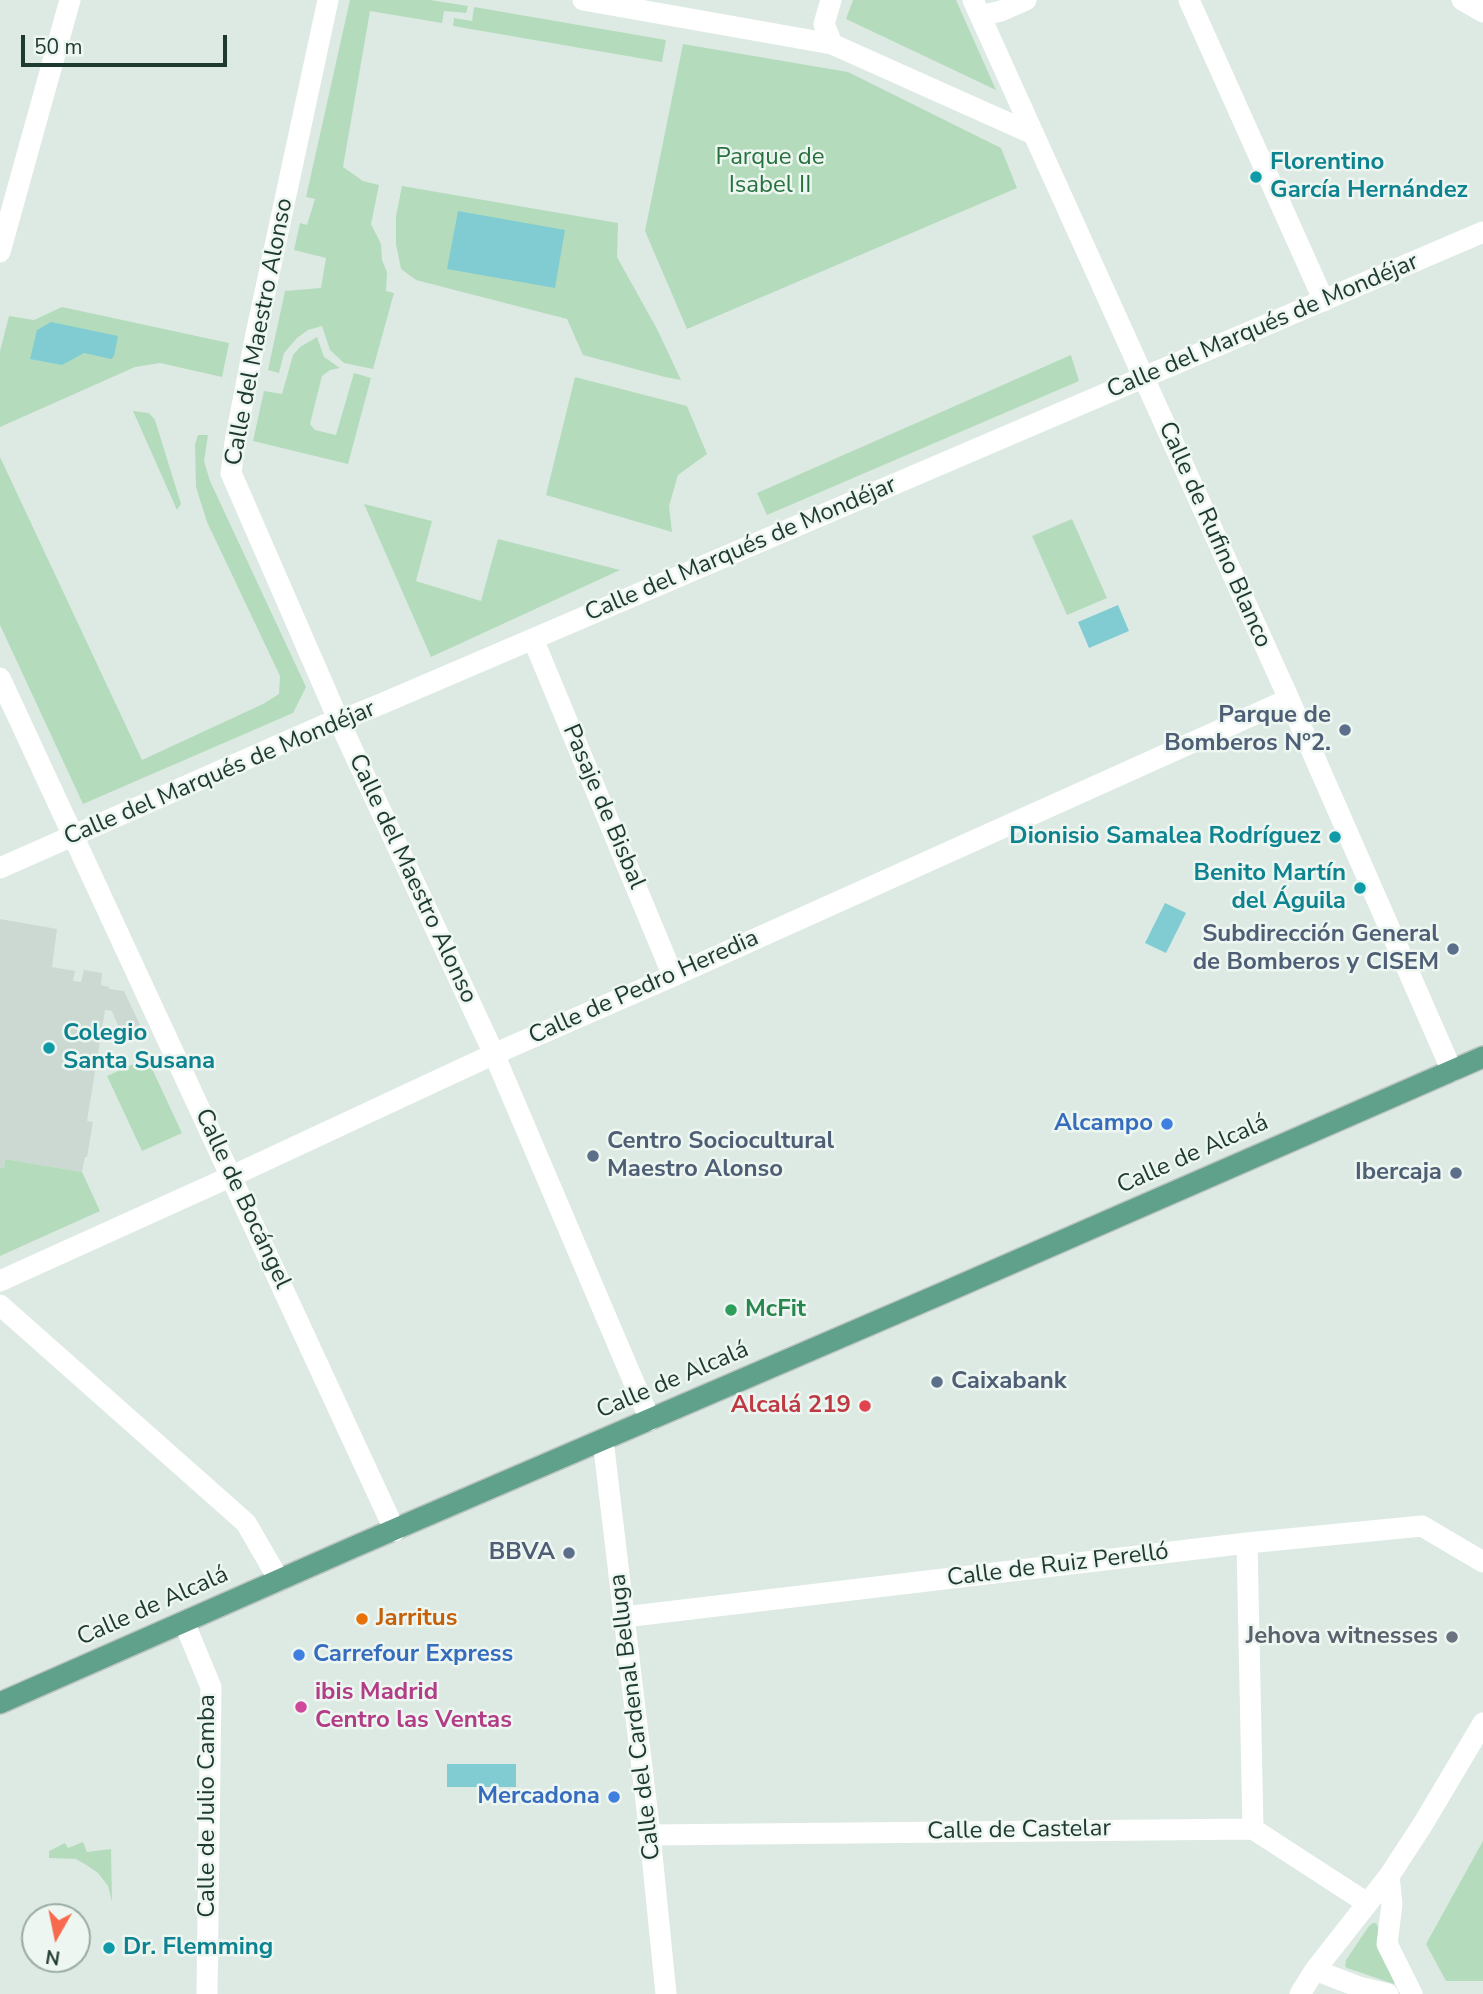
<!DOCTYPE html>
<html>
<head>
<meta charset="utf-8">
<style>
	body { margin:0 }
	#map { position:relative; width:1483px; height:1994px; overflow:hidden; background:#ddeae3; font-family:"Nunito Sans",sans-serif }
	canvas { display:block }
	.north { position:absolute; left:21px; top:1903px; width:70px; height:70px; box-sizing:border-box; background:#edf6f1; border:2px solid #9aaaa4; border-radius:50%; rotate:189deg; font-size:19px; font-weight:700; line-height:28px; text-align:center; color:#1e3930 }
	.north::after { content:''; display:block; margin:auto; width:24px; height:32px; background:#f86a4d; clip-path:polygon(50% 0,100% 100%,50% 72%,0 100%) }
	.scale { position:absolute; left:21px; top:35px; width:206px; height:32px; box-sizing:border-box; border:4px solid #1e3930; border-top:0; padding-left:9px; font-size:21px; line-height:24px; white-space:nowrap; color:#1e3930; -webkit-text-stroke:5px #edf6f1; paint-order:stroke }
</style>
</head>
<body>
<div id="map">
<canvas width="1483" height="1994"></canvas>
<div class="north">N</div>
<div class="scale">50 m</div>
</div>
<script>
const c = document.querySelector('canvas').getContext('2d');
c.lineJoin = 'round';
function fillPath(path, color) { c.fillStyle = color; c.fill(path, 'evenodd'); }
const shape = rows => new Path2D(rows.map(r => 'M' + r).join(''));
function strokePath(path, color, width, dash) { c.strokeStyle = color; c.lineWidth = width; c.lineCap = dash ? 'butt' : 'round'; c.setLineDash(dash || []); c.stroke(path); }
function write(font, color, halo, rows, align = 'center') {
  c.font = font + ' "Nunito Sans",sans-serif'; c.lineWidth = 5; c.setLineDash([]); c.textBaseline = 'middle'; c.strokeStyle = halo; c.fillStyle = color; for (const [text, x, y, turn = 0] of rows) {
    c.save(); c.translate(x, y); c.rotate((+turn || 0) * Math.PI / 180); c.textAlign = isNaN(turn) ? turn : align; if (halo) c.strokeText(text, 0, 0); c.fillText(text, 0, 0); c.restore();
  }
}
const built = shape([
	[0,919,57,929,52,967,75,971,73,981,81,982,84,970,102,973,101,985,109,987,109,989,124,991,142,1029,123,1038,112,1011,105,1010,87,1121,93,1122,87,1157,85,1157,82,1172,5,1159,4,1168,0,1168]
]);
const green = shape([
	[350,0,430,0,468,6,466,13,444,11,442,23,370,11,343,167,363,181,379,185,371,224,381,244,382,260,387,272,386,291,394,293,373,369,344,363,330,350,322,326,308,330,297,338,284,353,279,373,268,370,285,291,321,288,326,258,294,250,300,223,307,225,315,199,306,197],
	[853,0,956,0,996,90,846,19],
	[474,7,666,40,662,62,453,26,454,18,472,21],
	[683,44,848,72,1001,148,1017,188,687,329,645,231],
	[402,186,618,223,617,257,657,329,681,380,665,377,583,355,567,319,416,280,401,269,396,244,396,216],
	[62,307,229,343,222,377,160,363,135,367,0,427,0,351,9,316,34,320],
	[317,337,324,357,340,368,330,370,322,376,310,424,315,430,336,435,354,373,371,378,348,464,253,441,264,391,282,394,293,355,300,347],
	[1071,355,1079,381,767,515,757,493],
	[575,377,687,406,707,454,678,475,669,506,672,532,546,495],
	[133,411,149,413,155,420,181,504,177,510],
	[198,435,208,435,204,461,210,481,306,687,293,713,83,804,0,625,0,457,142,760,263,704,279,694,280,676,207,522,196,487,195,444],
	[364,504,432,521,416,581,481,601,498,539,620,570,431,657],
	[1072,519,1107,598,1067,615,1032,536],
	[147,1058,182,1133,142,1151,107,1076],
	[5,1159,82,1172,100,1211,0,1256,0,1168,4,1168],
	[1483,1841,1483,1981,1446,1981,1426,1944],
	[83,1842,87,1852,111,1849,112,1902,108,1886,98,1873,88,1866,76,1859,49,1858,49,1851,65,1843,68,1848],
	[1373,1923,1376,1923,1378,1927,1380,1942,1395,1981,1394,1984,1347,1968,1345,1966,1346,1960,1369,1926]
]);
const water = shape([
	[458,211,565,230,555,288,447,269],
	[51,322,118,336,114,356,111,359,84,353,62,365,30,359,37,330],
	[1118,605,1129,631,1089,648,1078,622],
	[1165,903,1186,913,1166,953,1145,943],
	[447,1764,516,1764,516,1787,447,1787]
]);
const minor = shape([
	[328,0,256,334,235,442,231,473,339,721,494,1054,650,1420],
	[583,0,832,44,1033,134],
	[831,0,824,24,832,44],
	[973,0,1289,699,1452,1071],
	[1189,0,1324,301],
	[1462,0,1483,12],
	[980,16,1001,11,1026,0],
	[0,252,70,0],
	[533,639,673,976],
	[0,678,395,1531],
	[0,868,324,725,339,721,381,704,1483,232],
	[0,1281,232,1176,494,1054,673,976,1289,699],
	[0,1305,246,1523,279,1580],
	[603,1440,650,1835,666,1994],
	[1247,1543,1253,1829],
	[624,1617,1247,1543,1422,1526,1483,1562],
	[184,1622,211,1687,207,1994],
	[650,1835,1253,1829,1367,1903],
	[1389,1876,1392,1904,1387,1944,1412,1994],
	[1315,1970,1359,1987,1388,1994],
	[1300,1994,1315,1970,1389,1876,1423,1824,1483,1723]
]);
const major = shape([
	[0,1703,356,1546,943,1293,1483,1057]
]);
const markers = [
	[1256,177,7,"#0f9aa8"],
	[1345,730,7,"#5c6f8a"],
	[1335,837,7,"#0f9aa8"],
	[1360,888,7,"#0f9aa8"],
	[1453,949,7,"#5c6f8a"],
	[49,1048,7,"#0f9aa8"],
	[1167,1124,7,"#3f7fe0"],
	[593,1156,7,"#5c6f8a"],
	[1456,1173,7,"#5c6f8a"],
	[731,1310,7,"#2e9e5b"],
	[937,1382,7,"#5c6f8a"],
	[865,1406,7,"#e0444e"],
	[569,1553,7,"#5c6f8a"],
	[362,1619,7,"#e8710a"],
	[1452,1637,7,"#6b7280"],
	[299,1655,7,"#3f7fe0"],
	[301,1707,7,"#d1479c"],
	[614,1797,7,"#3f7fe0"],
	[109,1948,7,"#0f9aa8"]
];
const parkNames = [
	["Parque de",770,158],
	["Isabel II",770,186]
];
const cultureNames = [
	["Florentino",1270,163],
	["García Hernández",1270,191],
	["Dionisio Samalea Rodríguez",1321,837,"right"],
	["Benito Martín",1346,874,"right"],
	["del Águila",1346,902,"right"],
	["Colegio",63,1034],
	["Santa Susana",63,1062],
	["Dr. Flemming",123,1948]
];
const streetNames = [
	["Calle del Marqués de Mondéjar",1263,327,-23],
	["Calle del Maestro Alonso",260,332,-79],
	["Calle de Rufino Blanco",1214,535,66],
	["Calle del Marqués de Mondéjar",741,550,-23],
	["Calle del Marqués de Mondéjar",220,774,-23],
	["Pasaje de Bisbal",603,807,67],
	["Calle del Maestro Alonso",412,879,65],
	["Calle de Pedro Heredia",644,988,-24],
	["Calle de Alcalá",1193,1155,-24],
	["Calle de Bocángel",242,1199,65],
	["Calle de Alcalá",673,1381,-23],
	["Calle de Ruiz Perelló",1058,1566,-7],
	["Calle de Alcalá",153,1607,-24],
	["Calle del Cardenal Belluga",636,1717,-97],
	["Calle de Julio Camba",208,1806,-90],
	["Calle de Castelar",1019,1831,-1]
];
const serviceNames = [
	["Parque de",1331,716],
	["Bomberos Nº2.",1331,744],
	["Subdirección General",1439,935],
	["de Bomberos y CISEM",1439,963],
	["Centro Sociocultural",607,1142,"left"],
	["Maestro Alonso",607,1170,"left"],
	["Ibercaja",1442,1173],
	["Caixabank",951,1382,"left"],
	["BBVA",555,1553]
];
const shopNames = [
	["Alcampo",1153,1124],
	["Carrefour Express",313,1655,"left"],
	["Mercadona",600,1797]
];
const leisureNames = [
	["McFit",745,1310]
];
const healthNames = [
	["Alcalá 219",851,1406]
];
const foodNames = [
	["Jarritus",376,1619]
];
const worshipNames = [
	["Jehova witnesses",1438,1637]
];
const hotelNames = [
	["ibis Madrid",315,1693],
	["Centro las Ventas",315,1721]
];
fillPath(built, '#cbd9d2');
fillPath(green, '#b4dcbc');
fillPath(water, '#81ccd2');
strokePath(major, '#bcc4c1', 24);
strokePath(minor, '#fff', 21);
strokePath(major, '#5fa18b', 21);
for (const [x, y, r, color] of markers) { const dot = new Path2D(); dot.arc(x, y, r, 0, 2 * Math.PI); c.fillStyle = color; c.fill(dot); strokePath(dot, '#edf6f1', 2.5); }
write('24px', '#27713e', '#edf6f1', parkNames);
write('bold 24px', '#0d838f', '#edf6f1', cultureNames, 'left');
write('24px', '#1e3930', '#edf6f1', streetNames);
write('bold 24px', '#4e5e75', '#edf6f1', serviceNames, 'right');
write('bold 24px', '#366cbe', '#edf6f1', shopNames, 'right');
write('bold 24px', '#27864d', '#edf6f1', leisureNames, 'left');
write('bold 24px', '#be3a42', '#edf6f1', healthNames, 'right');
write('bold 24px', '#c56008', '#edf6f1', foodNames, 'left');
write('bold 24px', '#5b616d', '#edf6f1', worshipNames, 'right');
write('bold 24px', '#b23c85', '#edf6f1', hotelNames, 'left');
</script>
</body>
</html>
